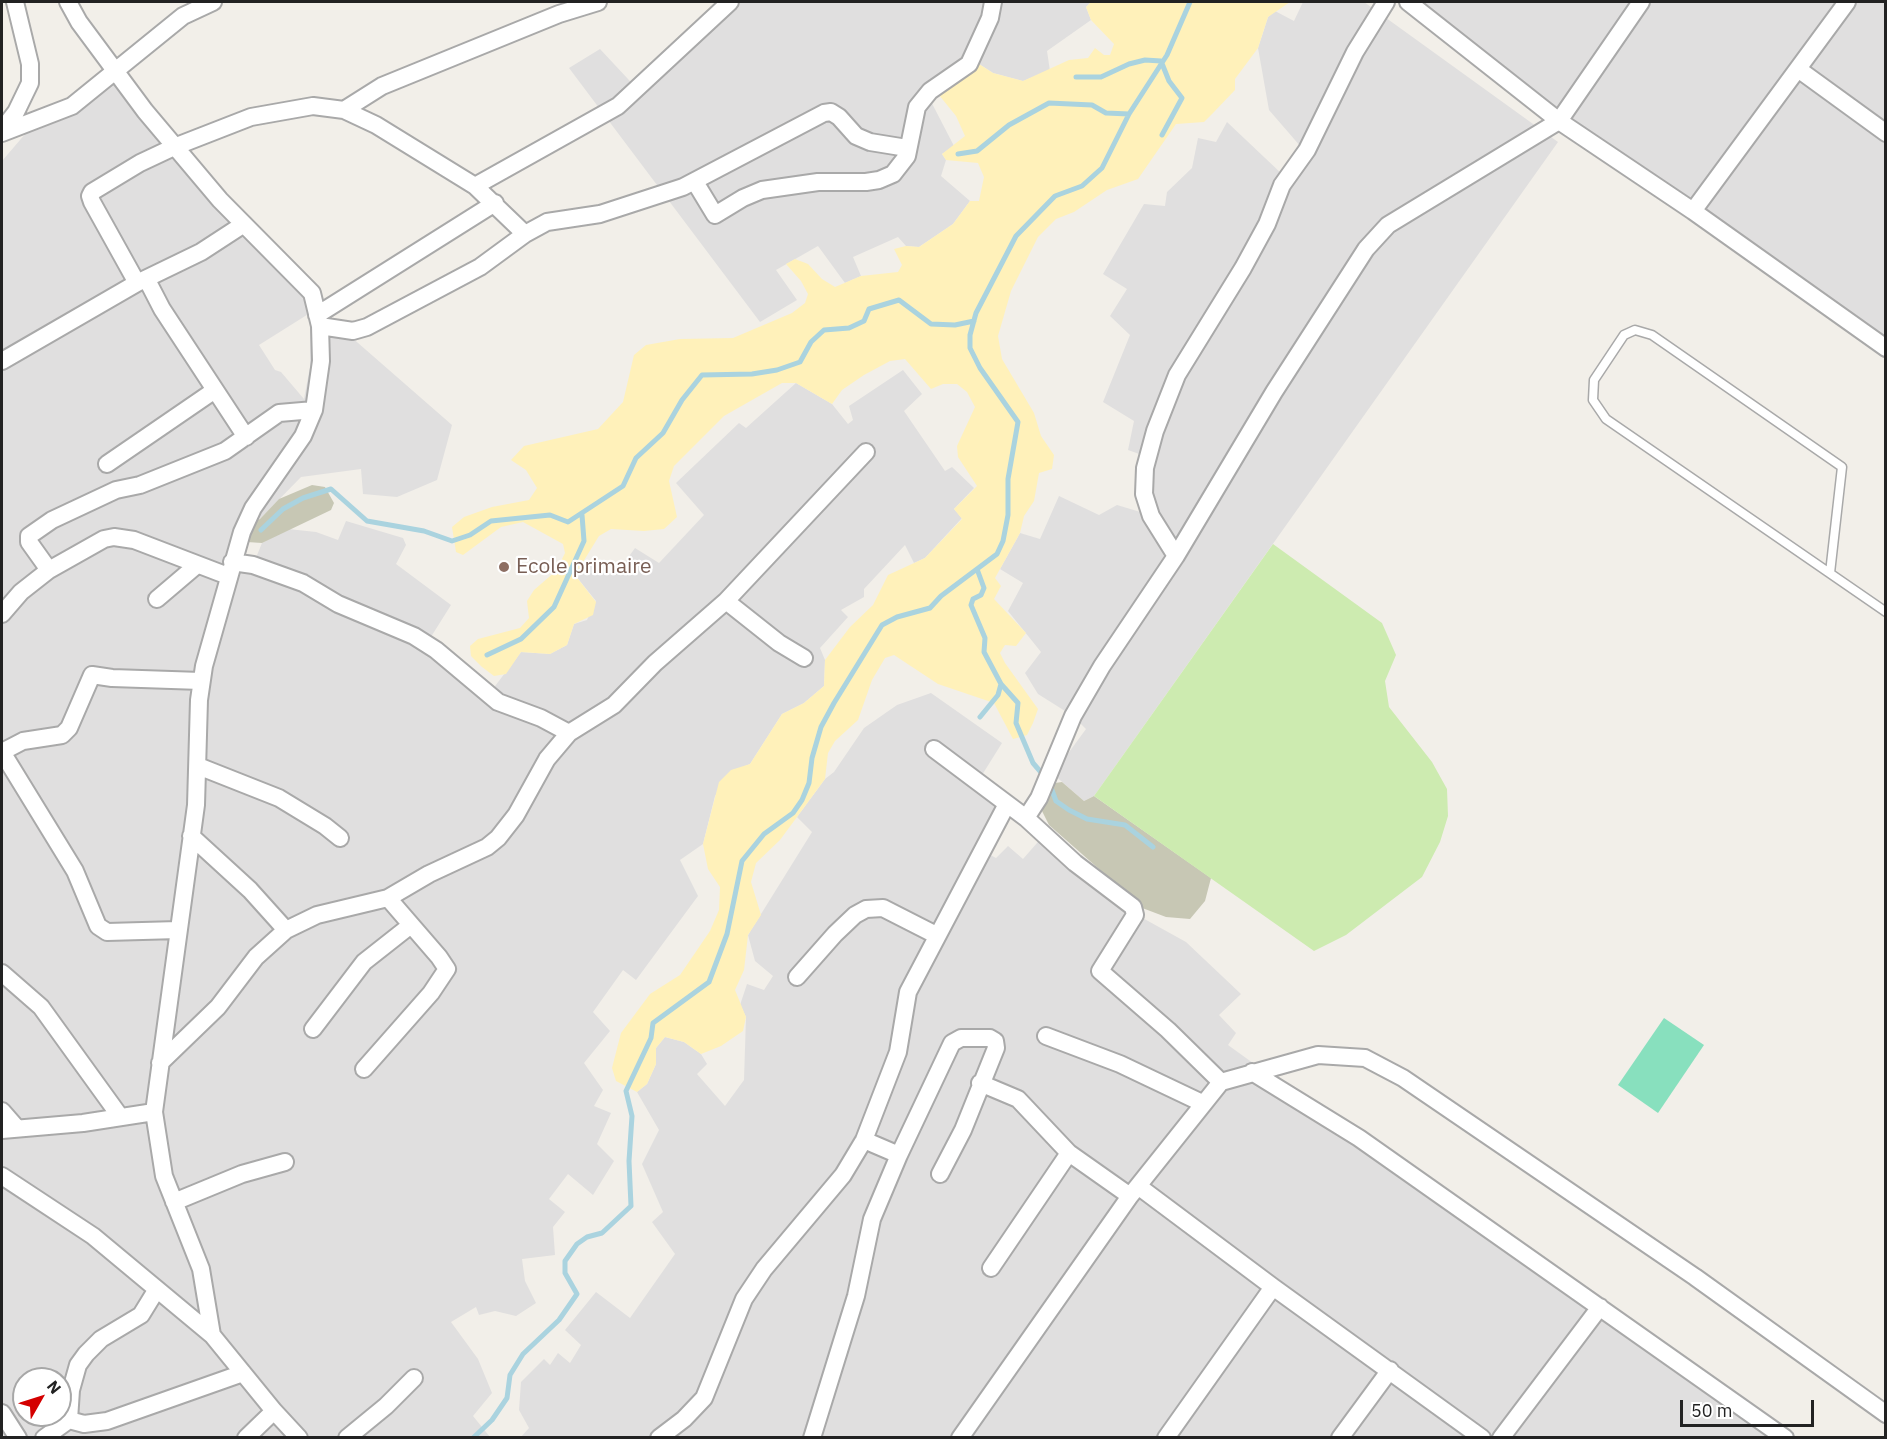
<!DOCTYPE html>
<html>
<head>
<meta charset="utf-8">
<style>
	body { margin:0 }
	#map { position:relative; width:1887px; height:1439px; overflow:hidden; background:#f2efe9; font-family:"IBM Plex Sans",sans-serif }
	canvas { display:block }
	.frame { position:absolute; inset:0; border:3px solid #222; pointer-events:none }
	.north { position:absolute; left:12px; top:1367px; width:60px; height:60px; box-sizing:border-box; background:#fff; border:2px solid #a7a7a7; border-radius:50%; rotate:51deg; font-size:16px; font-weight:700; line-height:24px; text-align:center; color:#222 }
	.north::after { content:''; display:block; margin:auto; width:21px; height:27px; background:#d40000; clip-path:polygon(50% 0,100% 100%,50% 72%,0 100%) }
	.scale { position:absolute; left:1680px; top:1400px; width:134px; height:27px; box-sizing:border-box; border:3px solid #222; border-top:0; padding-left:8px; font-size:18px; line-height:21px; white-space:nowrap; color:#222; -webkit-text-stroke:4px #fff; paint-order:stroke }
</style>
</head>
<body>
<div id="map">
<canvas width="1887" height="1439"></canvas>
<div class="frame"></div>
<div class="north">N</div>
<div class="scale">50 m</div>
</div>
<script>
const c = document.querySelector('canvas').getContext('2d');
c.lineJoin = 'round';
function fillPath(path, color) { c.fillStyle = color; c.fill(path, 'evenodd'); }
const shape = rows => new Path2D(rows.map(r => 'M' + r).join(''));
function strokePath(path, color, width, dash) { c.strokeStyle = color; c.lineWidth = width; c.lineCap = dash ? 'butt' : 'round'; c.setLineDash(dash || []); c.stroke(path); }
function write(font, color, halo, rows, align = 'center') {
  c.font = font + ' "IBM Plex Sans",sans-serif'; c.lineWidth = 4.5; c.setLineDash([]); c.textBaseline = 'middle'; c.strokeStyle = halo; c.fillStyle = color; for (const [text, x, y, turn = 0] of rows) {
    c.save(); c.translate(x, y); c.rotate((+turn || 0) * Math.PI / 180); c.textAlign = isNaN(turn) ? turn : align; if (halo) c.strokeText(text, 0, 0); c.fillText(text, 0, 0); c.restore();
  }
}
const residential = shape([
	[734,2,1091,2,1086,7,1091,20,1047,51,1050,71,1023,81,993,73,979,64,924,88,954,146,942,154,946,160,941,176,970,201,953,224,919,247,906,246,898,237,853,257,861,276,845,283,818,246,776,270,797,300,760,322,569,68,600,49,642,94,700,39,738,8],
	[1303,2,1364,2,1558,142,1094,796,1084,801,1053,774,1086,729,1073,716,1038,694,1025,673,1041,652,1008,611,1023,583,1000,569,1020,533,1040,539,1059,496,1099,515,1117,505,1147,514,1145,456,1128,450,1134,421,1103,402,1130,335,1110,316,1127,289,1103,274,1144,204,1165,206,1167,192,1192,168,1198,138,1216,142,1227,122,1283,175,1301,147,1269,110,1258,48,1268,17,1275,11,1294,21],
	[1399,2,1885,2,1885,347,1560,119],
	[122,77,312,293,310,313,259,345,275,370,281,372,304,399,310,367,310,324,334,322,452,425,437,480,397,497,363,494,361,469,301,477,260,519,247,506,225,559,253,565,262,543,288,529,316,532,338,540,346,521,403,538,406,545,396,564,451,605,429,640,489,694,521,652,550,654,567,645,574,624,587,620,596,601,575,575,582,561,608,575,615,566,620,569,635,548,659,563,704,515,676,483,739,423,746,428,796,383,832,404,848,424,853,420,849,406,903,370,922,394,904,411,945,471,952,467,974,488,954,509,962,518,925,558,914,563,905,545,864,589,864,597,841,610,848,617,820,648,825,660,824,686,804,703,782,714,750,764,738,770,715,796,703,844,680,860,698,896,636,980,623,970,593,1012,610,1031,584,1063,603,1090,594,1106,611,1113,597,1144,614,1161,593,1195,568,1174,549,1199,565,1212,553,1227,555,1255,522,1259,525,1281,536,1303,516,1316,495,1311,479,1315,476,1307,451,1322,478,1359,492,1393,473,1416,490,1437,2,1438,2,161,26,133,23,125],
	[24,1379,60,1379,60,1415,24,1415],
	[931,693,1002,743,977,783,1007,807,977,848,996,858,1008,846,1023,859,1044,835,1130,911,1186,942,1241,994,1219,1015,1236,1033,1228,1045,1771,1437,520,1438,529,1428,519,1410,521,1382,544,1359,550,1365,558,1353,570,1363,581,1345,565,1330,596,1292,630,1318,675,1254,652,1222,663,1212,642,1164,659,1130,637,1092,647,1084,656,1064,656,1048,665,1037,684,1042,701,1054,707,1064,697,1074,725,1106,744,1080,746,1017,740,1005,747,984,764,990,773,976,755,961,748,935,812,832,797,817,825,779,834,772,864,728,897,705]
]);
const construction = shape([
	[312,485,325,487,334,503,331,510,262,543,247,542,249,523,260,519,279,499],
	[1062,782,1084,801,1094,796,1211,878,1205,901,1190,919,1166,917,1137,906,1124,891,1049,825,1039,805,1048,784]
]);
const grass = shape([
	[1273,544,1382,623,1396,655,1385,681,1389,707,1432,762,1447,789,1448,816,1440,842,1422,877,1346,935,1314,951,1094,796]
]);
const sand = shape([
	[1091,2,1290,2,1268,17,1258,48,1235,79,1235,90,1214,112,1204,122,1176,124,1138,179,1107,190,1074,212,1056,219,1038,237,1011,291,998,336,1002,359,1034,413,1041,436,1054,455,1052,469,1039,473,1034,501,1024,516,1020,533,995,578,1001,586,994,599,1026,633,1016,646,1005,645,1000,653,1005,663,1038,709,1033,723,1027,735,1013,739,994,703,938,684,894,655,885,658,872,680,858,720,835,741,828,753,825,779,780,840,756,863,751,882,761,915,748,935,744,970,735,990,746,1017,743,1031,721,1046,701,1054,684,1042,665,1037,656,1048,656,1064,647,1084,637,1092,616,1081,612,1068,621,1033,650,994,680,975,710,931,719,910,720,887,708,869,703,844,719,782,731,770,750,764,782,714,804,703,824,686,825,660,850,627,873,605,888,575,925,558,962,519,954,509,977,486,958,457,957,446,975,407,967,392,957,384,943,384,931,389,905,359,890,361,864,375,842,390,832,404,796,383,782,383,724,416,674,466,669,481,677,517,664,529,644,531,611,529,599,536,575,575,596,602,593,615,574,624,567,645,550,654,521,652,506,674,494,676,482,667,471,656,470,646,478,639,520,628,529,618,527,601,534,590,556,571,565,553,563,544,523,522,501,527,463,555,456,552,452,527,464,517,492,507,529,500,537,488,526,470,511,460,524,446,598,429,623,402,634,355,646,345,680,339,733,338,792,313,805,303,808,294,801,281,786,264,795,259,808,264,822,279,835,287,861,276,898,272,902,265,894,249,906,246,919,247,953,224,970,201,979,201,984,177,978,163,946,160,942,154,965,136,956,116,939,95,940,85,962,71,979,64,993,73,1023,81,1069,60,1088,58,1095,48,1104,55,1110,55,1114,44,1091,20,1086,7]
]);
const pitch = shape([
	[1664,1018,1704,1045,1658,1113,1618,1085]
]);
const stream = shape([
	[1076,77,1101,77,1129,64,1145,60,1161,61,1169,81,1182,98,1162,135],
	[958,154,977,151,1009,125,1049,103,1092,105,1106,113,1129,114],
	[261,530,283,509,303,498,331,489,367,521,424,531,452,541,470,535,491,521,550,515,568,522,623,486,636,458,663,433,682,400,702,375,752,374,777,370,800,362,811,342,824,330,849,328,864,321,869,309,899,300,931,324,955,325,974,321],
	[977,569,984,588,981,595,973,599,971,605,985,638,984,652,1001,684,998,695,980,717],
	[487,655,521,639,554,607,584,541,582,515],
	[1001,684,1018,703,1016,723,1033,763,1045,777],
	[1050,785,1056,801,1069,810,1087,819,1125,825,1153,847],
	[473,1438,492,1420,507,1398,510,1375,523,1354,559,1320,577,1294,565,1273,565,1261,577,1244,587,1237,602,1233,631,1206,629,1161,632,1116,626,1091,651,1038,653,1023,709,982,727,934,742,861,764,834,793,813,802,800,809,783,812,758,821,727,834,703,882,625,897,617,930,608,941,596,997,554,1003,541,1008,515,1008,479,1018,422,980,368,970,348,970,335,976,313,1016,236,1055,196,1082,186,1102,168,1129,114,1167,55,1190,2]
]);
const lane = shape([
	[1830,573,1842,467,1652,335,1635,330,1624,335,1594,380,1593,400,1606,419,1886,612]
]);
const street = shape([
	[68,2,79,22,145,111,220,200,312,293,320,326,321,361,314,410,303,436,253,508,242,532,204,666,199,700,196,805,154,1112,164,1176,201,1269,212,1335,274,1411,299,1438],
	[1408,2,1559,121,1693,211,1886,348],
	[1798,69,1886,133],
	[344,110,382,86,559,14,598,2],
	[2,130,16,112,30,83,30,64,15,2],
	[2,133,72,106,183,16,213,2],
	[695,182,715,215,743,198,762,190,818,182,866,182,879,180,893,174,907,156,917,107,930,91,969,64,990,18,993,2],
	[475,186,618,106,730,2],
	[1693,211,1847,2],
	[147,280,162,309,246,437],
	[137,283,92,202,90,196,92,192,140,163,174,147,251,117,313,106,344,110,376,125,475,186,525,234,547,222,600,214,683,187,824,113,831,112,839,117,856,136,870,142,907,148],
	[317,315,495,203],
	[320,326,353,331,367,327,480,267,525,234],
	[2,361,137,283,201,252,244,224],
	[107,464,215,390],
	[1176,556,1151,516,1144,494,1145,468,1155,431,1177,375,1243,268,1267,224,1282,185,1307,150,1355,52,1386,2],
	[232,562,253,565,303,583,338,604,414,636,436,650,498,702,541,718,569,733],
	[49,570,29,542,29,536,52,520,116,490,140,485,225,451,279,413,314,410],
	[157,599,197,565],
	[2,614,21,592,49,570,104,539,114,537,134,540,228,576],
	[804,658,779,643,726,601,866,452],
	[934,749,1026,818,1075,863,1133,907,1135,915,1100,971,1168,1030,1221,1082],
	[2,752,75,871,98,926,107,932,178,930],
	[2,752,23,741,62,735,69,728,92,675,112,678,201,681],
	[198,766,279,798,325,826,340,838],
	[1026,818,1039,798,1073,716,1102,666,1176,556,1274,392,1366,249,1388,225,1559,121,1641,2],
	[191,836,250,890,286,930],
	[2,973,41,1007,119,1115],
	[797,977,835,934,855,915,866,909,883,908,936,935],
	[313,1029,364,962,411,925],
	[1046,1036,1120,1064,1202,1103],
	[160,1063,218,1007,256,957,286,930,317,915,388,898,429,874,487,847,498,838,516,815,547,759,569,733,614,705,655,663,726,601],
	[364,1069,431,993,447,969,439,957,388,898],
	[1252,1072,1359,1138,1785,1438],
	[980,1083,1018,1099,1069,1153,1130,1196],
	[2,1111,16,1127],
	[2,1130,83,1123,154,1112],
	[899,1155,952,1043,961,1038,990,1038,995,1041,996,1048,963,1130,940,1174],
	[2,1176,93,1236,212,1335],
	[1138,1186,1273,1287,1482,1438],
	[174,1202,242,1174,285,1162],
	[991,1268,1069,1153],
	[2,1413,18,1438],
	[69,1420,84,1424,107,1421,243,1373],
	[44,1438,69,1420,71,1390,78,1365,86,1354,101,1339,141,1315,157,1289],
	[246,1438,274,1411],
	[347,1438,386,1406,414,1378],
	[659,1438,684,1419,704,1398,744,1299,764,1269,843,1175,864,1140,898,1052,908,992,1007,804],
	[812,1438,856,1296,872,1219,899,1155,864,1140],
	[960,1438,1130,1196,1221,1082,1318,1055,1365,1058,1403,1078,1695,1277,1886,1414],
	[1166,1438,1273,1287],
	[1340,1438,1390,1370],
	[1501,1438,1600,1307]
]);
const markers = [
	[504,567,6,"#8d6e63"]
];
const educationNames = [
	["Ecole primaire",516,567]
];
fillPath(residential, '#e0dfdf');
fillPath(construction, '#c7c7b4');
fillPath(grass, '#cdebb0');
fillPath(sand, '#fff1ba');
fillPath(pitch, '#88e0be');
strokePath(stream, '#aad3df', 5);
strokePath(lane, '#a9a9a9', 11);
strokePath(street, '#a9a9a9', 20);
strokePath(lane, '#fff', 8);
strokePath(street, '#fff', 16);
for (const [x, y, r, color] of markers) { const dot = new Path2D(); dot.arc(x, y, r, 0, 2 * Math.PI); c.fillStyle = color; c.fill(dot); strokePath(dot, '#fff', 2); }
write('21px', '#785e54', '#fff', educationNames, 'left');
</script>
</body>
</html>
